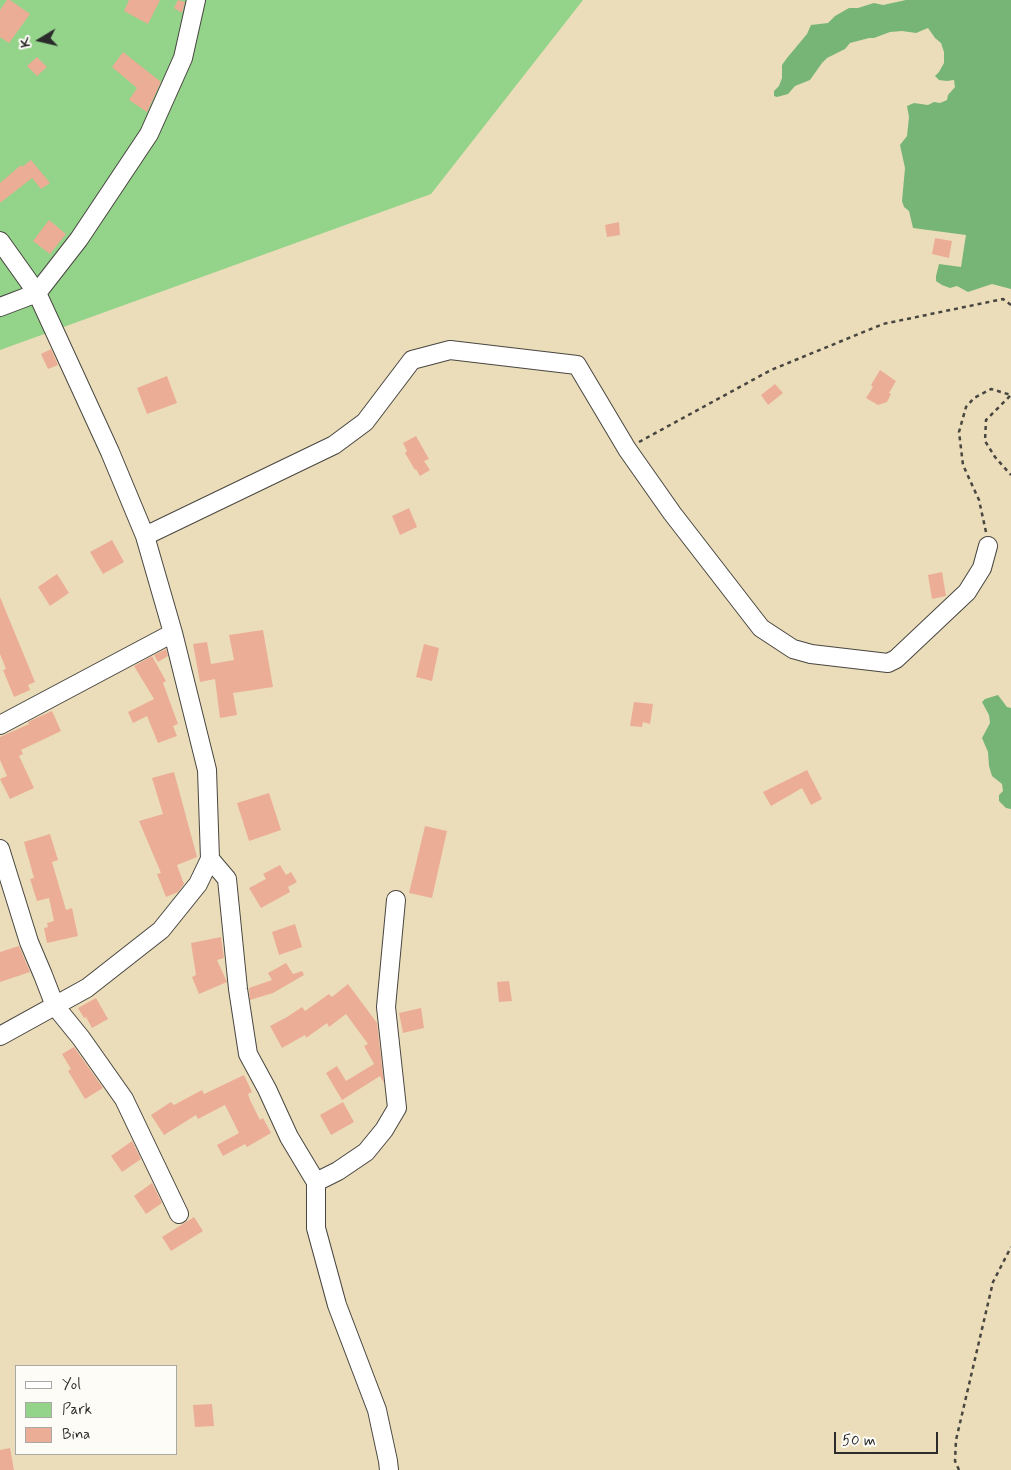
<!DOCTYPE html>
<html>
<head>
<meta charset="utf-8">
<style>
	body { margin:0 }
	#map { position:relative; width:1011px; height:1470px; overflow:hidden; background:#ebddb9; font-family:Mynerve,sans-serif }
	canvas { display:block }
	.legend { position:absolute; left:15px; top:1365px; width:162px; height:90px; box-sizing:border-box; background:#fdfcf7; border:1px solid #a9a8a5; margin:0; padding:6px 9px; list-style:none; font-size:15px; color:#2b2b2b }
	.legend li { display:flex; align-items:center; gap:10px; height:25px }
	.legend b { width:25px; border:1px solid #a9a8a5 }
	.north { position:absolute; left:15px; top:15px; width:50px; height:50px; -webkit-text-stroke:4px #fdfcf7; paint-order:stroke; rotate:261deg; font-size:14px; font-weight:700; line-height:20px; text-align:center; color:#2b2b2b }
	.north::after { content:''; display:block; margin:auto; width:18px; height:22px; background:#2b2b2b; clip-path:polygon(50% 0,100% 100%,50% 72%,0 100%) }
	.scale { position:absolute; left:834px; top:1432px; width:104px; height:22px; box-sizing:border-box; border:2px solid #2b2b2b; border-top:0; padding-left:6px; font-size:15px; line-height:18px; white-space:nowrap; color:#2b2b2b; -webkit-text-stroke:4px #fdfcf7; paint-order:stroke }
</style>
</head>
<body>
<div id="map">
<canvas width="1011" height="1470"></canvas>
<ul class="legend">
<li><b style="height:6px;background:#fff"></b>Yol</li>
<li><b style="height:14px;background:#93d38a"></b>Park</li>
<li><b style="height:14px;background:#ecad97"></b>Bina</li>
</ul>
<div class="north">K</div>
<div class="scale">50 m</div>
</div>
<script>
const c = document.querySelector('canvas').getContext('2d');
c.lineJoin = 'round';
function fillPath(path, color) { c.fillStyle = color; c.fill(path, 'evenodd'); }
const shape = rows => new Path2D(rows.map(r => 'M' + r).join(''));
function strokePath(path, color, width, dash) { c.strokeStyle = color; c.lineWidth = width; c.lineCap = dash ? 'butt' : 'round'; c.setLineDash(dash || []); c.stroke(path); }
const green = shape([
	[0,0,583,0,431,194,0,350]
]);
const forest = shape([
	[906,0,1011,0,1011,289,992,284,968,292,957,286,950,288,942,285,936,281,936,276,939,264,961,267,966,235,913,228,909,211,904,207,902,201,905,168,900,145,907,136,909,117,907,106,914,103,928,105,934,102,940,103,947,100,948,95,955,87,954,80,947,81,939,80,935,76,939,72,944,63,944,52,941,43,935,38,928,28,916,33,902,31,890,32,874,38,869,38,850,43,845,49,827,58,822,63,810,80,795,86,788,94,777,97,774,96,774,91,779,86,782,78,782,65,787,58,807,34,811,25,828,23,835,16,849,8,858,8,874,3,883,5],
	[998,695,1007,707,1011,708,1011,809,1006,808,999,801,999,795,1003,791,1002,784,992,776,989,766,988,752,982,738,990,723,989,715,982,702,985,699]
]);
const building = shape([
	[7,0,10,0,30,14,9,43,0,37,0,10],
	[129,0,160,0,148,24,124,11],
	[178,0,185,2,182,13,174,8],
	[123,52,161,82,147,112,129,100,137,88,112,67],
	[37,57,47,67,37,76,27,66],
	[31,160,50,183,41,189,32,178,0,203,0,183,21,165,22,167],
	[49,220,66,234,50,254,33,241],
	[619,222,620,235,607,237,605,225],
	[935,238,952,241,949,258,932,254],
	[51,349,58,365,48,369,41,354],
	[880,370,896,381,889,393,891,394,887,402,878,405,866,398,873,387,871,385],
	[167,376,177,403,147,414,137,388],
	[775,384,783,393,768,405,761,395],
	[416,436,429,459,424,461,430,470,420,476,416,469,415,470,405,453,407,451,403,443],
	[409,508,417,527,400,535,392,516],
	[112,540,124,562,103,574,90,552],
	[942,572,946,596,932,599,928,575],
	[57,574,69,593,50,606,38,587],
	[0,597,35,682,28,685,30,690,14,697,3,670,6,669,0,654],
	[263,630,273,687,233,693,237,715,220,718,215,679,200,682,193,644,207,642,211,664,234,660,229,635],
	[424,644,439,648,432,681,416,677],
	[166,649,168,656,158,662,154,655],
	[152,656,166,681,163,683,178,724,173,726,177,736,158,743,147,716,133,723,128,712,154,699,134,666],
	[634,702,653,704,650,724,643,722,642,727,630,726],
	[52,711,61,731,21,750,23,754,19,756,34,788,10,799,0,779,7,776,0,760,0,737,29,724,28,722],
	[807,770,822,799,811,805,802,788,771,806,763,792],
	[174,772,197,857,177,865,184,884,178,892,166,897,157,874,161,873,139,821,163,814,152,778],
	[269,793,281,830,249,841,237,803],
	[425,826,447,831,432,898,409,893],
	[50,834,58,860,52,862,66,910,72,908,78,936,47,943,44,928,48,927,47,923,54,921,49,898,37,901,30,879,34,878,24,842],
	[280,865,286,875,291,872,297,882,288,887,290,892,261,908,249,888,266,879,263,874],
	[295,924,302,947,279,955,272,932],
	[221,937,224,958,217,960,227,982,199,994,192,977,196,975,191,943],
	[19,946,30,972,0,982,0,952],
	[286,963,293,974,302,971,304,975,273,993,250,1000,249,988,272,980,268,973],
	[509,981,512,1001,499,1002,497,982],
	[348,984,377,1023,384,1083,380,1076,342,1100,326,1073,337,1066,346,1081,374,1064,364,1046,368,1044,346,1014,329,1027,327,1023,306,1038,305,1035,282,1048,270,1026,287,1017,302,1007,305,1011,329,994,332,997],
	[96,998,108,1019,92,1028,86,1017,84,1018,78,1008],
	[421,1008,424,1028,403,1033,399,1013],
	[74,1047,103,1088,85,1099,68,1071,71,1069,62,1054],
	[244,1075,252,1092,248,1094,250,1100,260,1120,263,1118,271,1133,247,1147,245,1144,223,1156,217,1145,239,1133,225,1105,198,1119,196,1115,164,1135,151,1115,171,1102,174,1105,202,1090,204,1094],
	[343,1102,354,1122,331,1135,320,1115],
	[132,1141,141,1159,122,1172,111,1156],
	[152,1183,162,1203,146,1214,134,1196],
	[194,1217,203,1231,171,1251,162,1237],
	[212,1404,214,1426,195,1427,193,1405],
	[10,1448,14,1470,0,1470,0,1450]
]);
const path = shape([
	[639,442,771,370,883,324,1003,299,1011,305],
	[986,532,979,500,963,465,959,432,966,407,974,398,991,389,1011,395,986,420,985,441,995,457,1011,475],
	[959,1470,955,1461,956,1440,993,1282,1011,1247]
]);
const minor = shape([
	[0,241,37,293,110,452,145,536,173,633,207,770,210,859,198,884,161,930,87,988,0,1036],
	[0,307,37,293,79,239,149,134,183,58,196,0],
	[145,536,334,445,365,422,412,360,450,350,577,365,627,449,672,513,761,628,793,649,811,654,888,663,896,659,967,592,982,568,988,546],
	[0,725,173,633],
	[0,849,29,942,43,975,55,1006,81,1038,124,1099,179,1214],
	[210,859,227,879,238,989,248,1054,267,1089,289,1137,316,1182,316,1228,337,1305,377,1410,388,1461,389,1470],
	[316,1182,338,1171,366,1152,384,1130,397,1108,386,1007,396,900]
]);
fillPath(green, '#93d38a');
fillPath(forest, '#76b576');
fillPath(building, '#ecad97');
strokePath(minor, '#484640', 20);
strokePath(path, '#484640', 2.5, [4, 4]);
strokePath(minor, '#fff', 18);
</script>
</body>
</html>
